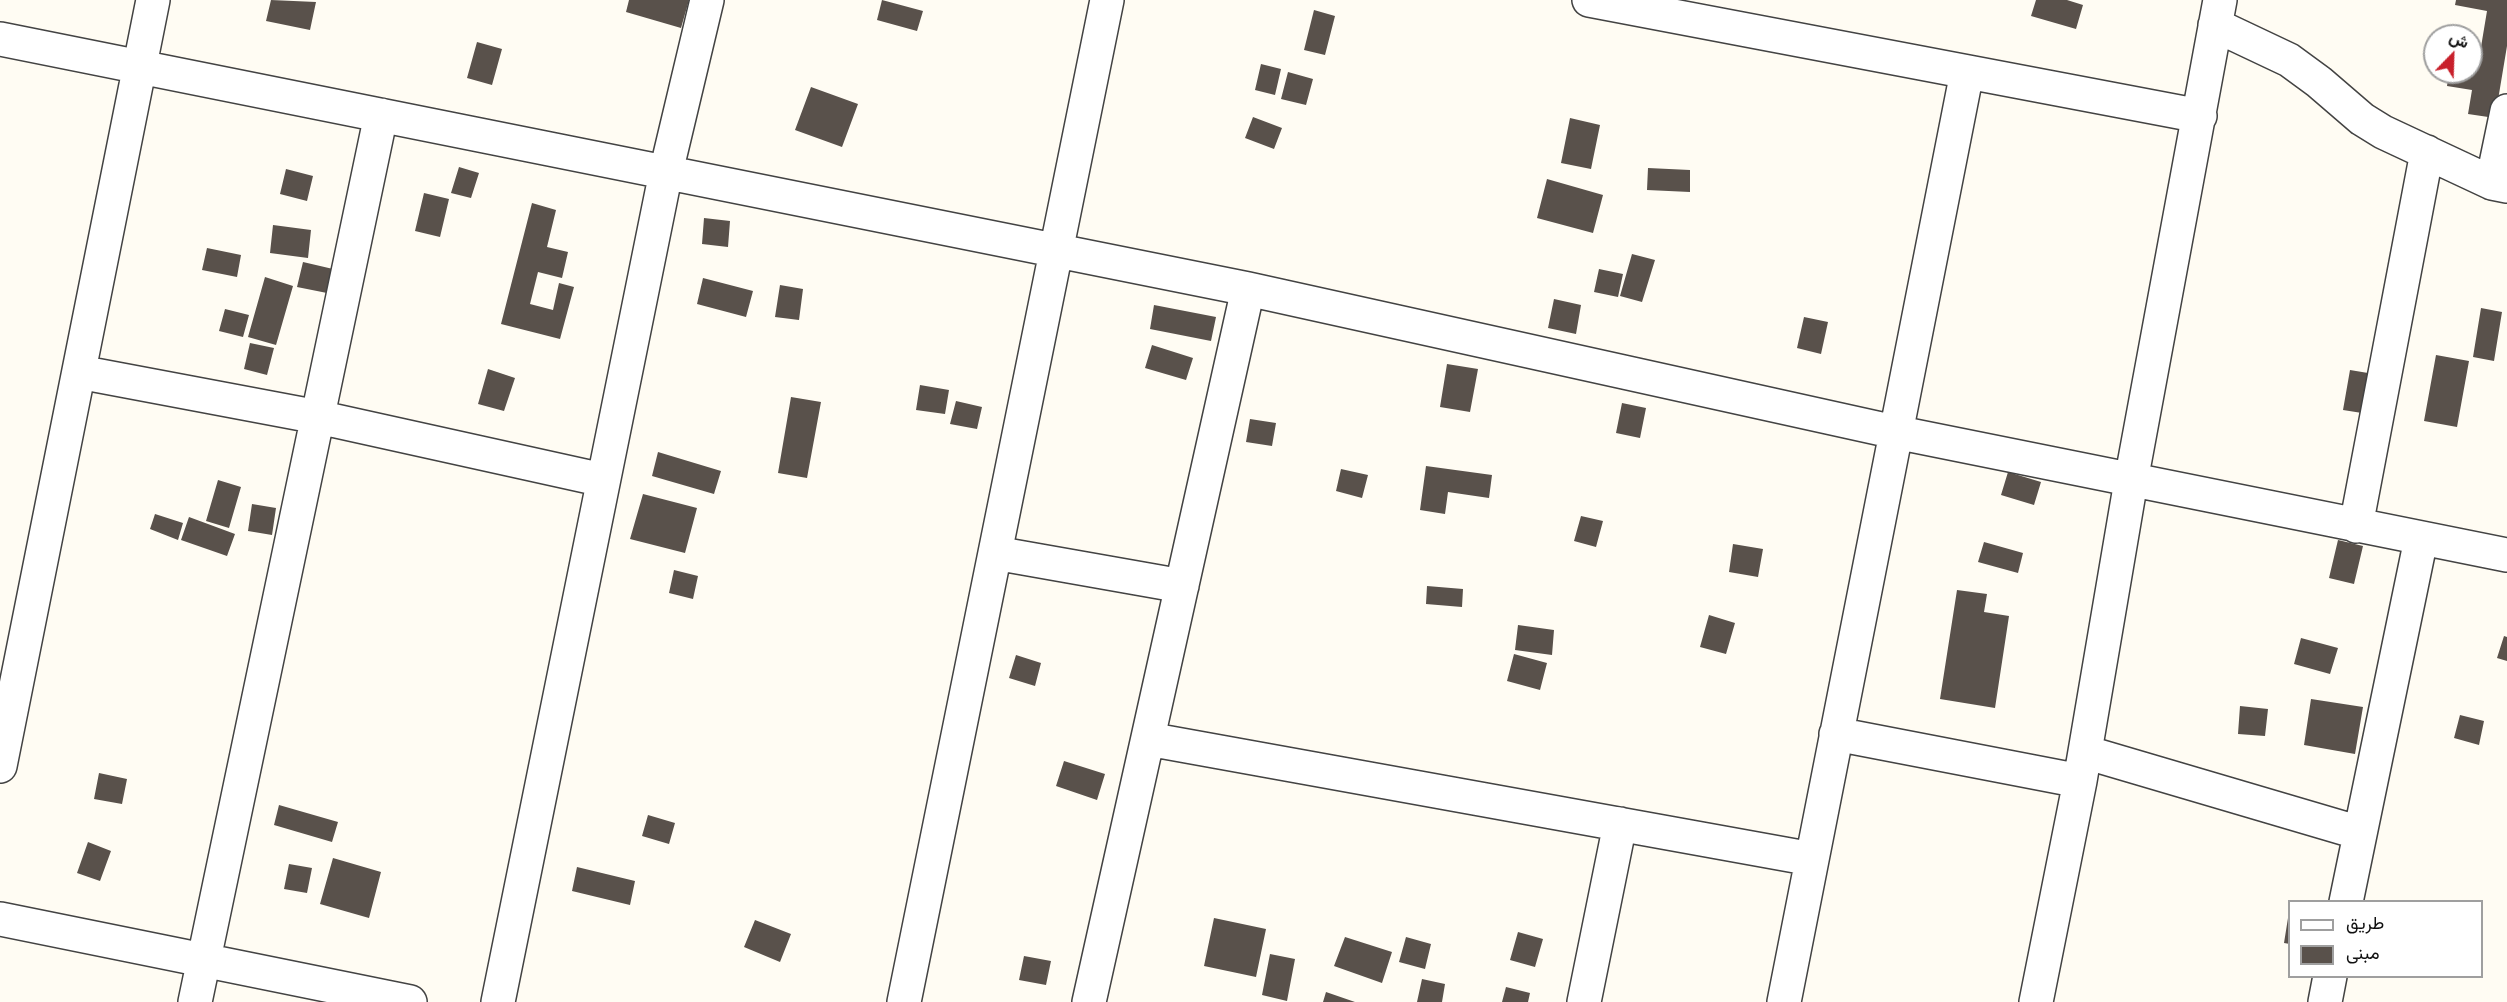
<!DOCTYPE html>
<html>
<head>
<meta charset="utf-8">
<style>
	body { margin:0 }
	#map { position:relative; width:2507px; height:1002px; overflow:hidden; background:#fffcf3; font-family:Merriweather,Vazirmatn,serif }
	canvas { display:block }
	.legend { position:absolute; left:2288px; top:900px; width:195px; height:78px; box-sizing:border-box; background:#fff; border:2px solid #9f9f9f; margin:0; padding:8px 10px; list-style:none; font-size:18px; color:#101010 }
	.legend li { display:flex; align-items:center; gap:12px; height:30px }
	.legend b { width:30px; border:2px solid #9f9f9f }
	.north { position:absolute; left:2423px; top:24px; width:60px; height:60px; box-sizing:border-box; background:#fff; border:2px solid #9f9f9f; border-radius:50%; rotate:23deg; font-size:16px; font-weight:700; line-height:24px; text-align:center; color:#101010 }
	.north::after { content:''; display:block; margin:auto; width:21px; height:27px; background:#c8202b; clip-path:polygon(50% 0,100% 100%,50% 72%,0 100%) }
</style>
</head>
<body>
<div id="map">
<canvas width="2507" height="1002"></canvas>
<ul class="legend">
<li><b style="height:8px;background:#fff"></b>طريق</li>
<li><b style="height:16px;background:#59514b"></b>مبنى</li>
</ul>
<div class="north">ش</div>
</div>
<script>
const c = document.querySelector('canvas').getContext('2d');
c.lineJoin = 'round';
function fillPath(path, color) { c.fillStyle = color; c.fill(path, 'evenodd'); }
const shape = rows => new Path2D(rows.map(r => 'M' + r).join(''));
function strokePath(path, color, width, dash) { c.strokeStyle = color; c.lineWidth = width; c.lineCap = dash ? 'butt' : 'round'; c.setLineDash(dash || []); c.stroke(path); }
const building = shape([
	[271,0,316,2,310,30,266,21],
	[629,0,689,0,681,28,626,12],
	[882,0,923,11,917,31,877,20],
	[2036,0,2067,0,2083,5,2076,29,2031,16],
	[2456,0,2507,0,2507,46,2495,118,2468,114,2472,90,2447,86,2449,72,2471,72,2471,46,2481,47,2487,11,2455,5],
	[1314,10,1335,16,1325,55,1304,50],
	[477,42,502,49,492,85,467,78],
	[1261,64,1281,69,1275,95,1255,90],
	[1288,72,1313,79,1306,105,1281,99],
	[811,87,858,104,842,147,795,130],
	[1253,117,1282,128,1274,149,1245,138],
	[1570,118,1600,125,1591,169,1561,163],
	[459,167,479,173,471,198,451,193],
	[1648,168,1690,170,1690,192,1647,190],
	[286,169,313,176,307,201,280,194],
	[1547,179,1603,195,1593,233,1537,218],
	[424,193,449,199,440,237,415,231],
	[532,203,556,210,547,247,568,252,562,278,538,272,530,304,553,310,559,283,574,287,560,339,501,324],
	[704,218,730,221,728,247,702,244],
	[273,225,311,230,308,258,270,253],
	[207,248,241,255,237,277,202,270],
	[1632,254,1655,260,1642,302,1620,296],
	[303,262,333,269,327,293,297,287],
	[1599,269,1623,274,1618,297,1594,292],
	[265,277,293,286,276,345,248,337],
	[703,278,753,291,746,317,697,304],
	[780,285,803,289,799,320,775,317],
	[1554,299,1581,305,1576,334,1548,328],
	[1154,305,1216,317,1211,341,1150,329],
	[2481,308,2502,312,2494,361,2473,357],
	[225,309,249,315,243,337,219,331],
	[1804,317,1828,322,1821,354,1797,348],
	[250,343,274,348,267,375,244,369],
	[1152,345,1193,358,1186,380,1145,368],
	[2436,355,2469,361,2457,427,2424,421],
	[1447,364,1478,369,1470,412,1440,407],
	[488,369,515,378,504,411,478,404],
	[2350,370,2368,373,2362,413,2343,410],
	[920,385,949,390,945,414,916,410],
	[791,397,821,402,807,478,778,473],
	[956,401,982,407,977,429,950,424],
	[1622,403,1646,408,1640,438,1616,433],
	[1250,419,1276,423,1272,446,1246,442],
	[658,452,721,471,714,494,652,476],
	[1426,466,1492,475,1489,498,1448,492,1445,514,1420,510],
	[1341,469,1368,475,1362,498,1336,491],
	[2008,472,2041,482,2034,505,2001,495],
	[218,480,241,487,229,528,206,521],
	[643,494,697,508,685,553,630,539],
	[252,504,276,508,272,535,248,531],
	[155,514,183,523,178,540,150,529],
	[1581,516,1603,521,1596,547,1574,541],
	[189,517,235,534,227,556,181,540],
	[2338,540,2363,546,2354,584,2329,578],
	[1984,542,2023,553,2018,573,1978,562],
	[1733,544,1763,549,1758,577,1729,572],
	[674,570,698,576,693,599,669,593],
	[1427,586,1463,589,1462,607,1426,604],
	[1957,590,1987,594,1984,612,2009,616,1995,708,1940,699],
	[1709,615,1735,623,1726,654,1700,647],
	[1518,625,1554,630,1552,655,1515,650],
	[2504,636,2507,637,2507,661,2497,658],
	[2301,638,2338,648,2330,674,2294,664],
	[1514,654,1547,663,1540,690,1507,681],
	[1016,655,1041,663,1035,686,1009,678],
	[2311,699,2363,707,2355,754,2304,745],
	[2240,706,2268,709,2265,736,2238,734],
	[2460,715,2484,721,2479,745,2454,738],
	[1064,761,1105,774,1097,800,1056,786],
	[99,773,127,779,122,804,94,799],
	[279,805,338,822,332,842,274,825],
	[648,815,675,823,669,844,642,836],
	[88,842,111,851,100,881,77,873],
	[333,858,381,872,369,918,320,904],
	[289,864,312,868,307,893,284,889],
	[577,867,635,881,630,905,572,891],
	[1214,918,1266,929,1256,977,1204,966],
	[2288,918,2290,918,2290,944,2284,943],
	[755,920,791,934,780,962,744,947],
	[1518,932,1543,939,1535,967,1510,960],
	[1345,937,1392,952,1382,983,1334,966],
	[1406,937,1431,944,1425,969,1399,962],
	[1270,954,1295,959,1287,1001,1262,995],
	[1024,956,1051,961,1046,985,1019,980],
	[1422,979,1445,984,1442,1002,1417,1002],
	[1506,987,1530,993,1528,1002,1502,1002],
	[1326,992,1355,1002,1323,1002]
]);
const street = shape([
	[1589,0,2200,116],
	[2215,25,2289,60,2319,82,2362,119,2383,132,2492,183,2507,186],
	[0,39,1248,289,1895,432,2507,555],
	[2492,183,2507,111],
	[79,372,318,417,603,480],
	[2356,526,2427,152],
	[995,553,1182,586],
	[1836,734,2080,781],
	[1148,739,1812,859],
	[2085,752,2360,833],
	[0,766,153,0],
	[2346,902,2421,539],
	[0,919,410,1002],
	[195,1002,381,115],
	[498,1002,666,172,707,0],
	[904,1002,1107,0],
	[1089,1002,1248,289],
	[1584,1002,1620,824],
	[1784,1002,1967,72],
	[2036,1002,2080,781,2131,481,2220,0],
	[2325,1002,2330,976]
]);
fillPath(building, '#59514b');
strokePath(street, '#434343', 36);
strokePath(street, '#fff', 33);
</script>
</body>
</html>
